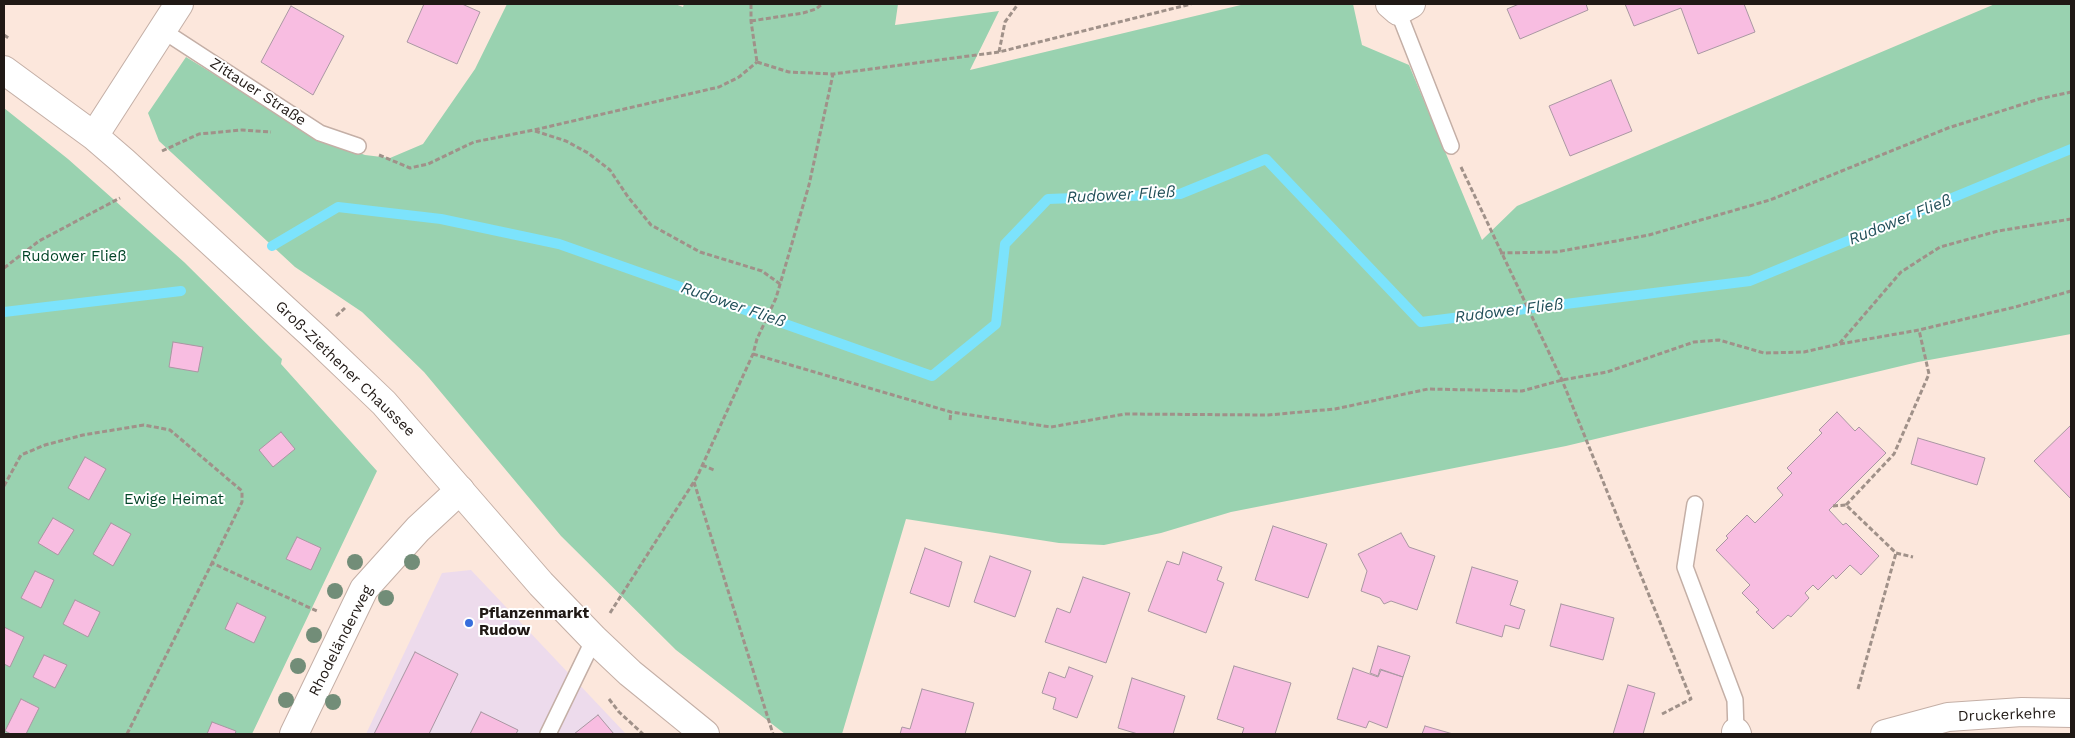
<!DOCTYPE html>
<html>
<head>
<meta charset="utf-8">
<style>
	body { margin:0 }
	#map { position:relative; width:2075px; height:738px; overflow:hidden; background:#fce7dc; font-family:"Work Sans",sans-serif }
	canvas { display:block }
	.frame { position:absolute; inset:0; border:5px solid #201915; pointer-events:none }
</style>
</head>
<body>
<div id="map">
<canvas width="2075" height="738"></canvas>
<div class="frame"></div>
</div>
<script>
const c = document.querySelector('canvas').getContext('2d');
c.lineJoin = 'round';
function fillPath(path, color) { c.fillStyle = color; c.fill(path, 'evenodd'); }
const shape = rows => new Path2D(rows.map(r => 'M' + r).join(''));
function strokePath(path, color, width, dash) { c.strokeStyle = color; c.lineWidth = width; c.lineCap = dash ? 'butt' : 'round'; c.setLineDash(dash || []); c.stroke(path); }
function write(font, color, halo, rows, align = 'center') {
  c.font = font + ' "Work Sans",sans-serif'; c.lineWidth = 4; c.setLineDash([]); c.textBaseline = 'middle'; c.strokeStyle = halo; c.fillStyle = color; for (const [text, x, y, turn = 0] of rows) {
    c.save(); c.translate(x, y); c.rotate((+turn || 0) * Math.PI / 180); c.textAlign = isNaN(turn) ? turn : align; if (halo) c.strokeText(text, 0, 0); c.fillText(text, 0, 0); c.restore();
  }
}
const commercial = shape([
	[471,570,626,734,366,734,442,573]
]);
const green = shape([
	[507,4,675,4,683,7,684,4,898,4,895,25,999,11,970,70,1245,4,1353,4,1362,45,1409,65,1482,240,1517,206,1995,4,2071,4,2071,334,1918,362,1566,446,1231,512,1161,533,1104,545,1059,543,906,519,842,734,785,734,676,650,561,536,424,372,362,312,295,267,159,141,148,113,186,57,318,138,365,155,390,158,423,144,475,69],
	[4,108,68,159,184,262,282,359,281,364,377,471,252,734,4,734]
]);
const stream = shape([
	[272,246,338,207,441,219,559,244,932,376,996,324,1005,244,1048,199,1180,194,1266,159,1421,322,1750,281,2071,149],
	[4,312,181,291]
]);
const building = shape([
	[424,4,462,4,480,12,457,64,407,42,424,4],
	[1519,4,1586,4,1588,10,1520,39,1507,9,1519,4],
	[1625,4,1744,4,1755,32,1698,54,1681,8,1634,26,1625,4],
	[291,6,344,36,313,95,261,62,291,6],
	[1611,80,1632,131,1570,156,1549,106,1611,80],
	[173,342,203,347,198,372,169,367,173,342],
	[1837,412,1855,431,1859,427,1886,453,1829,510,1843,525,1846,523,1879,556,1861,575,1850,565,1836,579,1833,575,1818,590,1813,585,1805,593,1809,598,1791,617,1788,615,1773,629,1756,612,1759,610,1742,593,1750,585,1716,550,1728,538,1726,536,1747,515,1755,523,1783,495,1777,488,1792,473,1787,468,1822,433,1819,430,1837,412],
	[2071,425,2071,499,2034,461,2071,425],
	[281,432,295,449,273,467,259,450,281,432],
	[1918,438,1985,458,1977,485,1911,464,1918,438],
	[85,457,106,469,89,500,68,488,85,457],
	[53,518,74,530,58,555,38,543,53,518],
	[111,523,131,534,113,566,93,554,111,523],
	[1273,526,1327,544,1308,598,1255,580,1273,526],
	[1401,533,1409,547,1435,556,1417,610,1391,601,1384,604,1380,598,1361,591,1367,571,1358,554,1401,533],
	[297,537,321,548,311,570,286,559,297,537],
	[925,548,962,562,949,607,910,593,925,548],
	[1183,552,1222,567,1217,580,1224,583,1206,633,1148,611,1167,561,1179,565,1183,552],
	[990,556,1031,571,1015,617,974,602,990,556],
	[1472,567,1518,581,1510,605,1525,610,1519,629,1505,625,1502,637,1456,623,1472,567],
	[35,571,54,580,41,608,21,598,35,571],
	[1083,577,1130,593,1106,663,1045,642,1057,608,1070,613,1083,577],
	[75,600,100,612,88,637,63,624,75,600],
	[237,603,266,617,254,643,225,629,237,603],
	[1561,604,1614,618,1603,660,1550,646,1561,604],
	[4,627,24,637,10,667,4,664,4,627],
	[1378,646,1410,656,1403,677,1380,669,1378,676,1370,673,1378,646],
	[415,652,458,674,429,734,374,734,415,652],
	[44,655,67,665,55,688,33,677,44,655],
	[1234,666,1291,683,1275,734,1242,734,1244,728,1217,719,1234,666],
	[1069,667,1093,676,1077,718,1053,709,1056,698,1042,693,1049,672,1065,678,1069,667],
	[1353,668,1378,677,1381,670,1403,677,1387,728,1369,721,1366,728,1337,719,1353,668],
	[1132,678,1185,696,1173,734,1138,734,1118,728,1132,678],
	[1628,685,1655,693,1643,734,1613,734,1628,685],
	[922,689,974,703,965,734,900,734,902,727,910,729,922,689],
	[21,699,39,708,26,734,11,734,5,731,21,699],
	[481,712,518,730,516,734,470,734,481,712],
	[598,715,614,734,574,734,598,715],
	[212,722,236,731,235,734,207,734,212,722],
	[1425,726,1453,734,1422,734,1425,726]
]);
const path = shape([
	[751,4,751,21,757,62],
	[751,21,803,13,816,9,822,4],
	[4,35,10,39],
	[999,52,1005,22,1018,4],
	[757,62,789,72,833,74,999,52,1191,4],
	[535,131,566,141,588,153,610,170,628,197,651,225,700,252,762,271,780,284],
	[162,151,199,134,242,130,271,132],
	[379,155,410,168,428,164,474,142,534,130,719,87,739,77,757,62],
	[1461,167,1562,380,1691,699,1662,714],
	[1500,253,1556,252,1649,235,1770,200,1948,128,2039,99,2071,92],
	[4,268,39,241,120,198],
	[336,316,345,308],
	[1840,344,1919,330,2015,307,2071,291],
	[753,354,951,412,1051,427,1125,414,1268,415,1335,409,1428,389,1522,391,1562,380,1607,372,1694,342,1719,340,1764,353,1804,352,1839,344,1901,272,1940,247,1998,231,2071,219],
	[950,420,951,412],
	[702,465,714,470],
	[694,482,773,734],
	[4,486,21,455,45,445,83,435,144,425,170,430,242,491,242,502,212,563,319,612],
	[1846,505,1894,454,1929,374,1919,330],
	[1833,506,1846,505,1896,553,1913,557],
	[610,613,697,477,753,354,757,339,776,298,809,185,833,74],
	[1858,689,1896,553],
	[609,699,619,712,643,734],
	[127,734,212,563]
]);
const service = shape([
	[1398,11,1451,146],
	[162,30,320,133,358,146],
	[1695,504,1685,567,1735,700,1736,732],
	[548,734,594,639]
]);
const minor = shape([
	[1390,4,1398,11,1411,4],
	[1736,732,1737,734],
	[294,734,364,589,418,529,460,490],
	[1885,734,1948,717,2022,712,2071,713]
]);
const tertiary = shape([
	[4,70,94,136,123,161,318,340,384,403,541,584,594,639,630,673,705,734],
	[94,136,179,4]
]);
const trees = [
	[355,562],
	[412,562],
	[335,591],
	[386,598],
	[314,635],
	[298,666],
	[286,700],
	[333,702]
];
const markers = [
	[469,623,5,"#376ddc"]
];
const streetNames = [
	["Zittauer Straße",258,92,33],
	["Groß-Ziethener Chaussee",345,369,44],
	["Rhodeländerweg",341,641,-63],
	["Druckerkehre",2007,715,-2]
];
const parkNames = [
	["Rudower Fließ",74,257],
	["Ewige Heimat",174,500]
];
const poiNames = [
	["Pflanzenmarkt",479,614],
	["Rudow",479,631]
];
const waterNames = [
	["Rudower Fließ",1121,195,-3],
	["Rudower Fließ",1900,220,-22],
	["Rudower Fließ",733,305,19],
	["Rudower Fließ",1509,311,-7]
];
fillPath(commercial, '#eddbec');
fillPath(green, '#99d2b0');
strokePath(stream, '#7ce3fc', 10);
fillPath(building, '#f8bde1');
strokePath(building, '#a997a2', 1);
strokePath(service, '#c4afa6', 18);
strokePath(minor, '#c4afa6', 30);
strokePath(tertiary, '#c4afa6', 30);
strokePath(path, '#a09189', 3, [5, 2.5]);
strokePath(service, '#fff', 15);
strokePath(minor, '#fff', 28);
strokePath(tertiary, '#fff', 28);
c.fillStyle = '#728d78';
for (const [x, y] of trees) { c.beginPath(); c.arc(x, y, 8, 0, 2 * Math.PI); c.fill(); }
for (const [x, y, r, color] of markers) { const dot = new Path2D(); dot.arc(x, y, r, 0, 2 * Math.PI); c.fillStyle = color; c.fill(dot); strokePath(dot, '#fff', 2); }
write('15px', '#201915', '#fff', streetNames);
write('15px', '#024427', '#fff', parkNames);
write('bold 15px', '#201915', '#fff', poiNames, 'left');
write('italic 16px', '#214f59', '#fff', waterNames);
</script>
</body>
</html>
